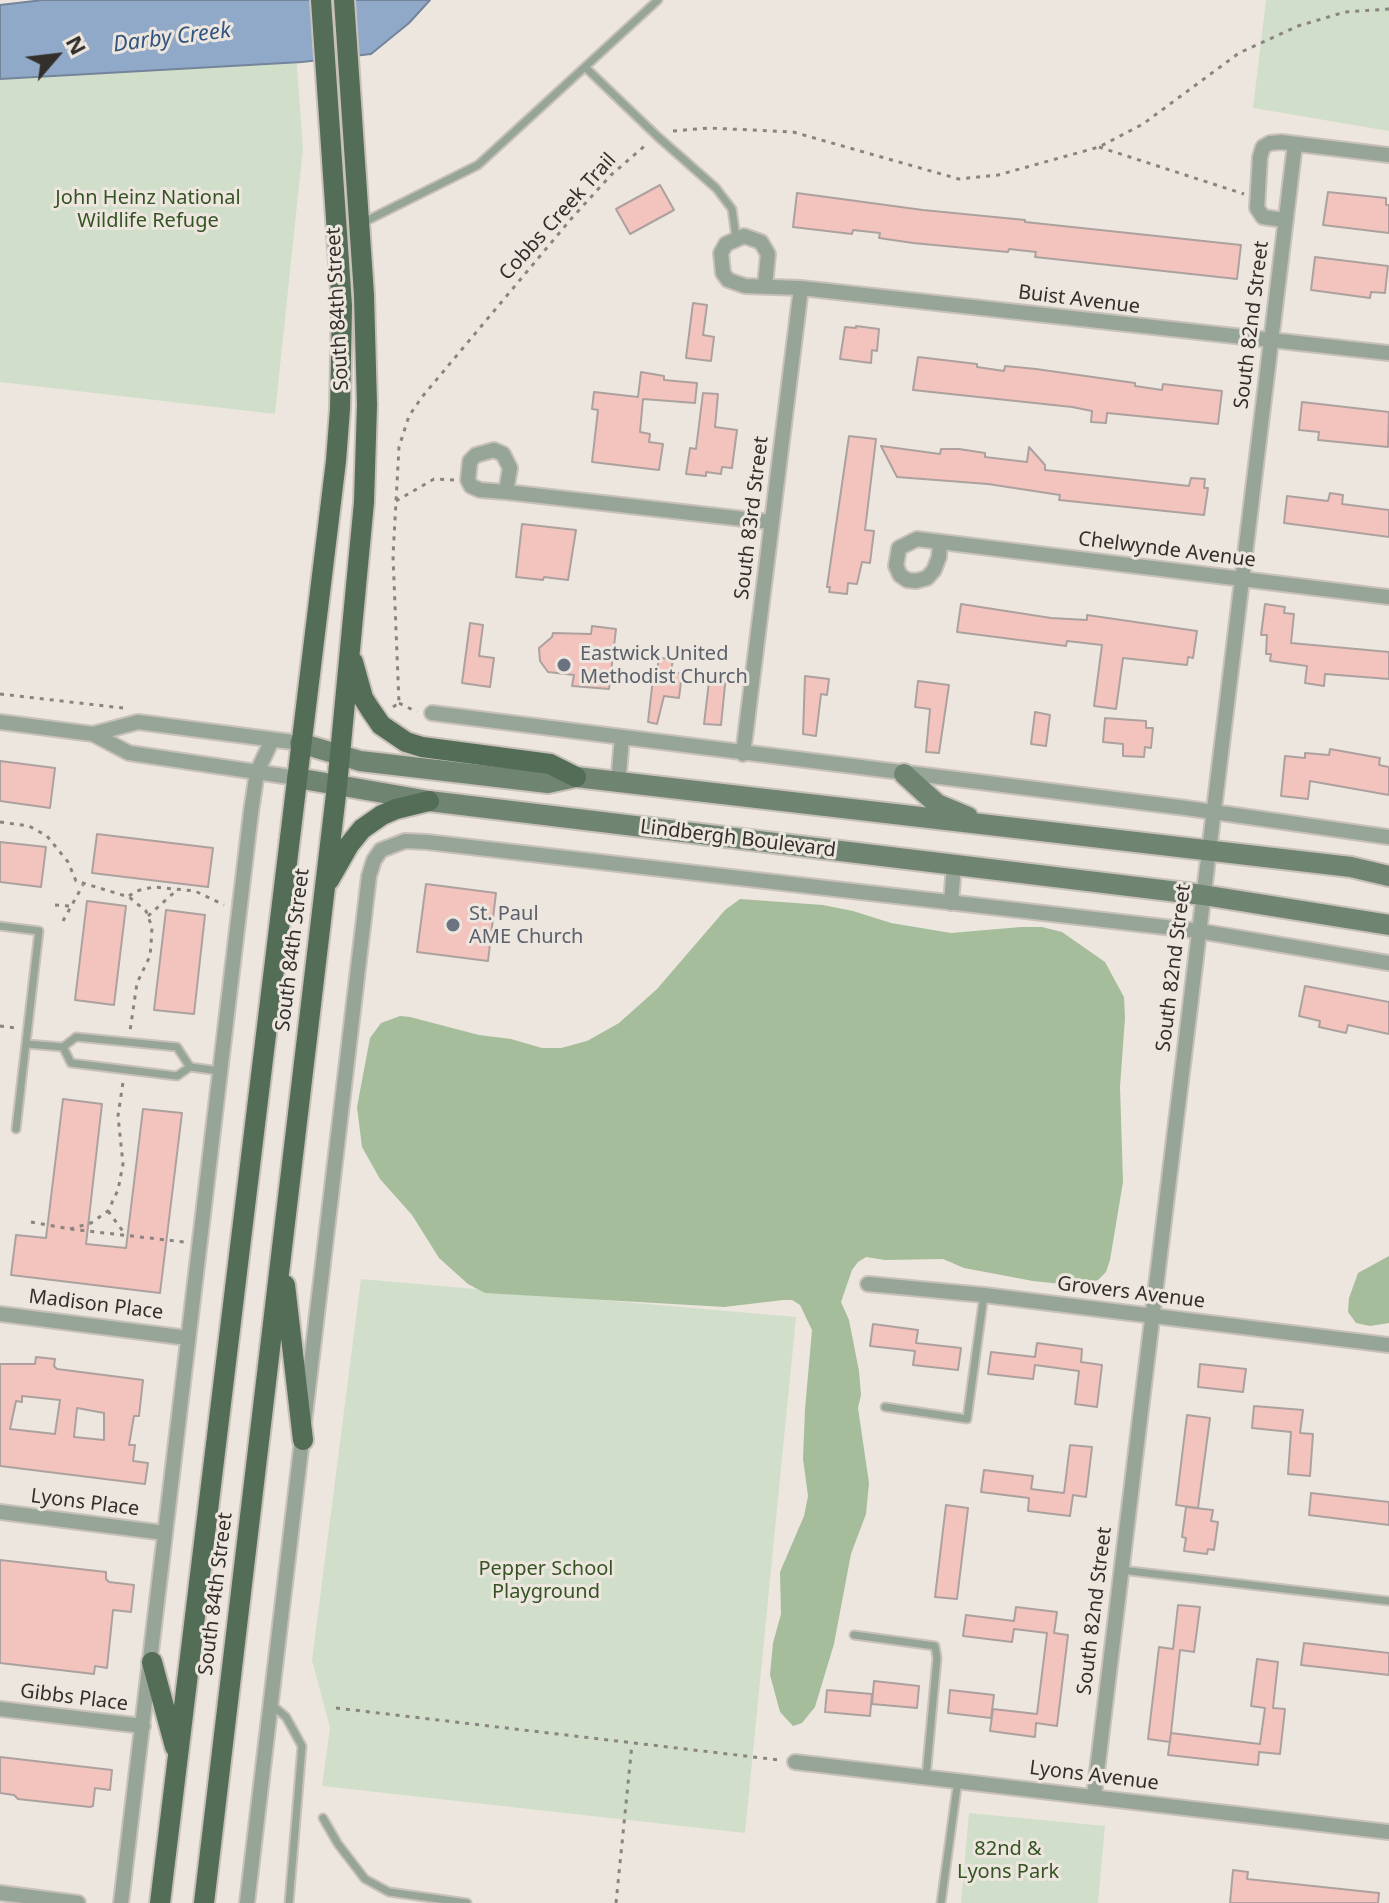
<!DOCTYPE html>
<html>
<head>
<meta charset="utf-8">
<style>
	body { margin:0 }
	#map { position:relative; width:1389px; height:1903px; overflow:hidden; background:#ede6de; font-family:"Noto Sans",sans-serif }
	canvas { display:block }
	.north { position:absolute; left:16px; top:16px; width:80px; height:80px; -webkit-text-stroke:6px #ede6de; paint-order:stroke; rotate:62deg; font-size:22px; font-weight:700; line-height:32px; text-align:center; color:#322f2c }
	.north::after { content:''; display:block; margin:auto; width:28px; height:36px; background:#322f2c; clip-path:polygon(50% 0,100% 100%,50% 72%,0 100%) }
</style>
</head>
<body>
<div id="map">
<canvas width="1389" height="1903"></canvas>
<div class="north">N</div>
</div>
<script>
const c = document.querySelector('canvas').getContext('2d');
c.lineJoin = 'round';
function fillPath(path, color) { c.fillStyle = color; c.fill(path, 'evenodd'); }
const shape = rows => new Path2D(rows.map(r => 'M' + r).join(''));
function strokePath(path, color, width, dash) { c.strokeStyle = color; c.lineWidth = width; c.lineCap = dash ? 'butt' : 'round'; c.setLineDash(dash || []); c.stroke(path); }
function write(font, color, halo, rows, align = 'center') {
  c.font = font + ' "Noto Sans",sans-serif'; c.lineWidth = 6; c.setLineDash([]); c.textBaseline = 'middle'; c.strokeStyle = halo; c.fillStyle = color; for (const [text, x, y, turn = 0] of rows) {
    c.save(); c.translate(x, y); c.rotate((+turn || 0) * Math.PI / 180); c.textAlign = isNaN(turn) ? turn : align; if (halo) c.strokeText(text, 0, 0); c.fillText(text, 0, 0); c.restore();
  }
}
const green = shape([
	[1266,0,1389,0,1389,131,1253,108],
	[296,53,303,148,275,414,0,382,0,79,102,64],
	[361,1279,796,1317,745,1833,322,1786,330,1728,312,1660],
	[969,1813,1105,1826,1098,1903,961,1903]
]);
const forest = shape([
	[740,899,823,905,853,911,891,923,951,933,1021,927,1042,927,1062,932,1105,962,1124,997,1125,1018,1120,1087,1123,1182,1110,1260,1106,1272,1098,1280,1080,1286,1033,1281,964,1268,943,1259,885,1260,866,1257,858,1262,852,1270,841,1302,849,1320,859,1371,861,1395,858,1408,869,1483,866,1514,851,1554,834,1644,815,1707,802,1723,793,1726,780,1712,770,1675,773,1643,781,1614,780,1572,804,1516,808,1496,803,1459,805,1409,812,1330,800,1305,792,1300,783,1300,724,1307,485,1293,468,1284,439,1258,412,1215,380,1179,362,1147,357,1107,370,1038,381,1023,400,1016,410,1017,479,1035,511,1039,542,1048,561,1048,587,1041,619,1023,657,989,725,910],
	[1389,1256,1389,1323,1370,1326,1356,1323,1348,1312,1349,1298,1358,1273]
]);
const water = shape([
	[43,0,430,0,409,23,371,54,302,62,0,79,0,5,43,0]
]);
const building = shape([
	[660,185,674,210,630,234,616,209,660,185],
	[1328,192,1386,198,1386,205,1389,205,1389,233,1323,225,1328,192],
	[797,193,923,210,1025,220,1025,222,1241,245,1237,279,1035,257,1036,252,1009,249,1008,252,913,243,879,238,880,233,853,230,852,234,793,227,797,193],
	[1315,257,1388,266,1385,293,1371,292,1370,298,1311,290,1315,257],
	[693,303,707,305,703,335,714,337,711,361,686,358,693,303],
	[856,326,879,329,877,351,872,350,871,363,840,359,845,327,856,328,856,326],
	[918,357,977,364,977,367,1004,371,1005,366,1036,369,1135,383,1135,386,1162,390,1163,384,1222,391,1218,424,1107,413,1106,423,1091,422,1092,411,1072,407,913,390,918,357],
	[641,372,664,376,664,380,697,383,695,403,643,399,640,432,650,434,649,442,663,444,659,470,592,462,598,410,592,409,594,392,638,397,641,372],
	[703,393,718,394,715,427,737,430,732,468,722,467,721,474,706,472,706,476,686,474,690,448,696,449,703,393],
	[1302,402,1389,412,1388,447,1318,440,1319,432,1299,430,1302,402],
	[849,436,876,439,865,530,874,531,870,563,862,562,857,584,848,583,847,594,829,592,830,587,827,587,849,436],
	[881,446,940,454,941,449,959,449,985,453,985,457,1027,462,1029,447,1045,465,1045,470,1189,486,1191,478,1205,479,1204,488,1208,488,1204,515,1059,500,1060,495,988,484,897,477,881,446],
	[1330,493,1343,495,1342,504,1389,510,1389,537,1284,523,1287,496,1328,501,1330,493],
	[522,524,576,530,568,580,544,577,543,580,516,577,522,524],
	[961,604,1051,618,1087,620,1087,615,1197,631,1193,658,1188,657,1187,665,1123,658,1116,709,1094,706,1102,645,1067,641,1066,646,957,632,961,604],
	[1265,604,1285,607,1284,613,1294,614,1291,643,1389,652,1389,679,1325,674,1324,686,1305,683,1307,666,1270,661,1271,654,1266,654,1267,635,1261,635,1265,604],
	[470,623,483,625,479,656,494,658,490,687,462,683,470,623],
	[592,626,616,629,609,689,572,686,574,675,548,672,540,661,539,648,552,637,553,633,591,634,592,626],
	[659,658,673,659,671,672,682,674,679,698,664,696,657,724,648,722,654,670,657,671,659,658],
	[710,673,726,675,721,725,704,724,710,673],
	[805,676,829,679,827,695,821,694,816,736,803,734,805,676],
	[918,681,949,685,939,753,926,752,930,709,915,707,918,681],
	[1035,712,1050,715,1046,746,1031,744,1035,712],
	[1105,718,1146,721,1146,728,1153,728,1151,748,1145,747,1144,757,1123,756,1123,744,1103,742,1105,718],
	[1330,749,1380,758,1379,765,1389,767,1389,795,1310,781,1308,799,1281,796,1285,756,1305,758,1305,753,1329,755,1330,749],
	[0,761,55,768,50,808,0,801,0,761],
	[97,834,213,848,208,887,92,873,97,834],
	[0,842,46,847,41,887,0,882,0,842],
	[426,884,496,893,488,961,417,952,426,884],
	[87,901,126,906,114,1005,75,1000,87,901],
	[166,910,205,915,194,1014,154,1010,166,910],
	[1305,986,1389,1002,1389,1034,1348,1025,1346,1033,1319,1027,1320,1021,1299,1016,1305,986],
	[63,1099,102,1104,86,1244,126,1248,143,1109,182,1113,160,1293,11,1275,16,1235,46,1238,63,1099],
	[873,1324,918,1330,916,1343,961,1348,958,1370,913,1365,915,1351,870,1346,873,1324],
	[1037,1343,1082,1349,1081,1362,1102,1365,1097,1407,1075,1404,1079,1371,1035,1365,1033,1379,988,1374,991,1352,1035,1357,1037,1343],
	[36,1357,55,1359,54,1366,57,1369,143,1380,139,1416,134,1416,129,1445,135,1445,133,1461,148,1463,145,1484,0,1466,0,1364,35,1364,36,1357],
	[22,1396,60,1400,55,1434,10,1429,16,1401,22,1402,22,1396],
	[77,1408,104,1413,104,1440,74,1437,77,1408],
	[1200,1364,1246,1369,1243,1392,1198,1387,1200,1364],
	[1254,1406,1303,1410,1300,1433,1313,1434,1310,1476,1288,1474,1291,1432,1252,1428,1254,1406],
	[1187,1415,1210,1418,1198,1508,1176,1505,1187,1415],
	[1070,1445,1092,1447,1086,1497,1073,1495,1070,1516,1028,1511,1029,1498,981,1492,984,1470,1033,1476,1031,1489,1064,1493,1070,1445],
	[1311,1493,1389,1502,1389,1525,1309,1515,1311,1493],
	[946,1505,968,1508,957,1599,935,1597,946,1505],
	[1186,1507,1213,1510,1211,1521,1218,1522,1214,1550,1208,1549,1207,1554,1184,1551,1186,1538,1182,1537,1186,1507],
	[0,1560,106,1572,106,1579,109,1582,134,1585,131,1612,113,1610,107,1668,95,1666,94,1674,0,1663,0,1560],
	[1178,1605,1200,1607,1194,1652,1180,1650,1170,1742,1148,1739,1159,1647,1173,1649,1178,1605],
	[1016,1607,1057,1612,1054,1633,1068,1635,1057,1726,1036,1723,1035,1737,990,1731,993,1709,1037,1714,1047,1633,1014,1629,1012,1642,963,1636,966,1615,1014,1621,1016,1607],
	[1304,1643,1389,1653,1389,1675,1301,1665,1304,1643],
	[1257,1659,1278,1662,1273,1708,1285,1709,1280,1754,1259,1752,1258,1765,1168,1755,1171,1733,1260,1744,1265,1708,1251,1706,1257,1659],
	[874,1681,919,1686,917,1708,872,1704,874,1681],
	[827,1690,872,1694,870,1716,825,1712,827,1690],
	[950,1690,994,1695,991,1718,948,1713,950,1690],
	[0,1757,112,1770,110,1790,95,1788,93,1806,90,1807,18,1799,14,1795,0,1793,0,1757],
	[1233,1870,1248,1872,1247,1879,1379,1893,1378,1903,1230,1903,1233,1870]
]);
const path = shape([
	[673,131,709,128,793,132,959,179,998,175,1099,147,1143,124,1239,53,1298,26,1345,12,1389,9],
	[1099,147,1244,194],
	[396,501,434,479,454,480],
	[0,694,123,708],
	[399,703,417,712],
	[393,707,399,703,393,556,399,447,409,416,422,397,571,219,611,175,648,143],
	[0,822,29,826,47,836,68,862,76,881,129,897,146,911,152,927,151,945,150,956,137,983,130,1031],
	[129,896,136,891,154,887,195,891,224,905],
	[55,905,70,906],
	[148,916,178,889],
	[63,921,83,885],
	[0,1026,16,1028],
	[108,1211,125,1234],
	[31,1222,70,1229,184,1242],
	[70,1229,91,1223,108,1211,118,1190,123,1164,118,1116,123,1082],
	[336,1708,779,1760],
	[616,1903,632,1744]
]);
const lane = shape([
	[585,67,657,136,716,188,732,209,736,237],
	[362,223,478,165,658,0],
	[0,926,39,931,16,1129],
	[27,1044,63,1047,76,1037,177,1047,190,1067],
	[63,1047,71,1063,177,1076,190,1067,220,1071],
	[885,1407,967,1419,984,1295],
	[1121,1570,1389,1601],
	[854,1635,935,1646,937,1658,926,1777],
	[271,1704,286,1717,302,1746,289,1903],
	[323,1818,338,1844,365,1879,389,1892,467,1903],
	[941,1903,958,1780]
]);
const street = shape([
	[1284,220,1263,217,1257,208,1260,157,1263,147,1270,143,1281,142,1389,155],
	[765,286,768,254,761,242,744,236,726,244,721,253,723,273,728,280,745,286,801,288,1389,353],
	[506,492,510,468,503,454,494,450,476,455,470,461,468,480,471,486,480,490,506,492,753,520,771,522],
	[940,542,939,557,934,570,927,578,916,581,907,580,900,575,896,566,899,548,917,539,1389,597],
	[432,713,1186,808,1389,837],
	[0,722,93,734,129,753,297,778],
	[93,734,138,722,300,743],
	[743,754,801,288],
	[618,784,622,737],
	[951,903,954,865],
	[868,1284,984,1295,1389,1345],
	[0,1314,188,1338],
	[0,1512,165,1533],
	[0,1709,143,1726],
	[795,1762,1389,1832],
	[1094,1796,1295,144],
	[0,1893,78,1903],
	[121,1903,251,812,257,772,272,740],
	[247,1903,369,876,374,860,381,850,405,841,427,842,1199,931,1389,963]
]);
const secondary = shape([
	[300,743,360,761,548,783,576,777,1351,867,1389,876],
	[904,774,937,804,968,817],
	[297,778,429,801,1203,895,1389,925]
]);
const primary = shape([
	[353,662,363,698,370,709,381,725,406,742,422,747,550,764,576,777],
	[329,880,349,845,362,829,382,815,396,809,429,801],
	[285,1285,303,1440],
	[152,1662,175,1747],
	[160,1903,336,461,340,409,342,306,321,0],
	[204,1903,337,786,364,502,367,405,364,295,344,0]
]);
const markers = [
	[564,665,8,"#6b7280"],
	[453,925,8,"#6b7280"]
];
const parkNames = [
	["John Heinz National",148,198],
	["Wildlife Refuge",148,221],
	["Pepper School",546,1569],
	["Playground",546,1592],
	["82nd &",1008,1849],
	["Lyons Park",1008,1872]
];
const streetNames = [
	["Cobbs Creek Trail",558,217,-48],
	["Buist Avenue",1079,300,7],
	["South 84th Street",338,309,-93],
	["South 82nd Street",1252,325,-83],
	["South 83rd Street",752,518,-83],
	["Chelwynde Avenue",1167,550,7],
	["Lindbergh Boulevard",738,839,7],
	["South 84th Street",293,950,-83],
	["South 82nd Street",1174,968,-83],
	["Grovers Avenue",1131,1293,7],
	["Madison Place",96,1305,7],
	["Lyons Place",85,1503,7],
	["South 84th Street",216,1594,-83],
	["South 82nd Street",1095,1611,-83],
	["Gibbs Place",74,1698,7],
	["Lyons Avenue",1094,1776,7]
];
const worshipNames = [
	["Eastwick United",580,654],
	["Methodist Church",580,677],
	["St. Paul",469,914],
	["AME Church",469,937]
];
const waterNames = [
	["Darby Creek",172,38,-7]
];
fillPath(green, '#d1dfca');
fillPath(forest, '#a6bd9b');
fillPath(water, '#91a9c9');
strokePath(water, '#74849a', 2);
fillPath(building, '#f2c4bd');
strokePath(building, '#aca19f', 2);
strokePath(lane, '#c8c1ba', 11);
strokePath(street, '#c8c1ba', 18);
strokePath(secondary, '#c8c1ba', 24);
strokePath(primary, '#c8c1ba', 24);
strokePath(path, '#89847f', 3, [4, 6]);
strokePath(lane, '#97a598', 7);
strokePath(street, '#97a598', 14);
strokePath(secondary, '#708472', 20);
strokePath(primary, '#546d57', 20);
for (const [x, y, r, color] of markers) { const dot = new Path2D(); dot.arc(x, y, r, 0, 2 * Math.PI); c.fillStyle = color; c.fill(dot); strokePath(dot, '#ede6de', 3); }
write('20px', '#355423', '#ede6de', parkNames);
write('20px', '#322f2c', '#ede6de', streetNames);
write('20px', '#5b616d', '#ede6de', worshipNames, 'left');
write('italic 22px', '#335581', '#ede6de', waterNames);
</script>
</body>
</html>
